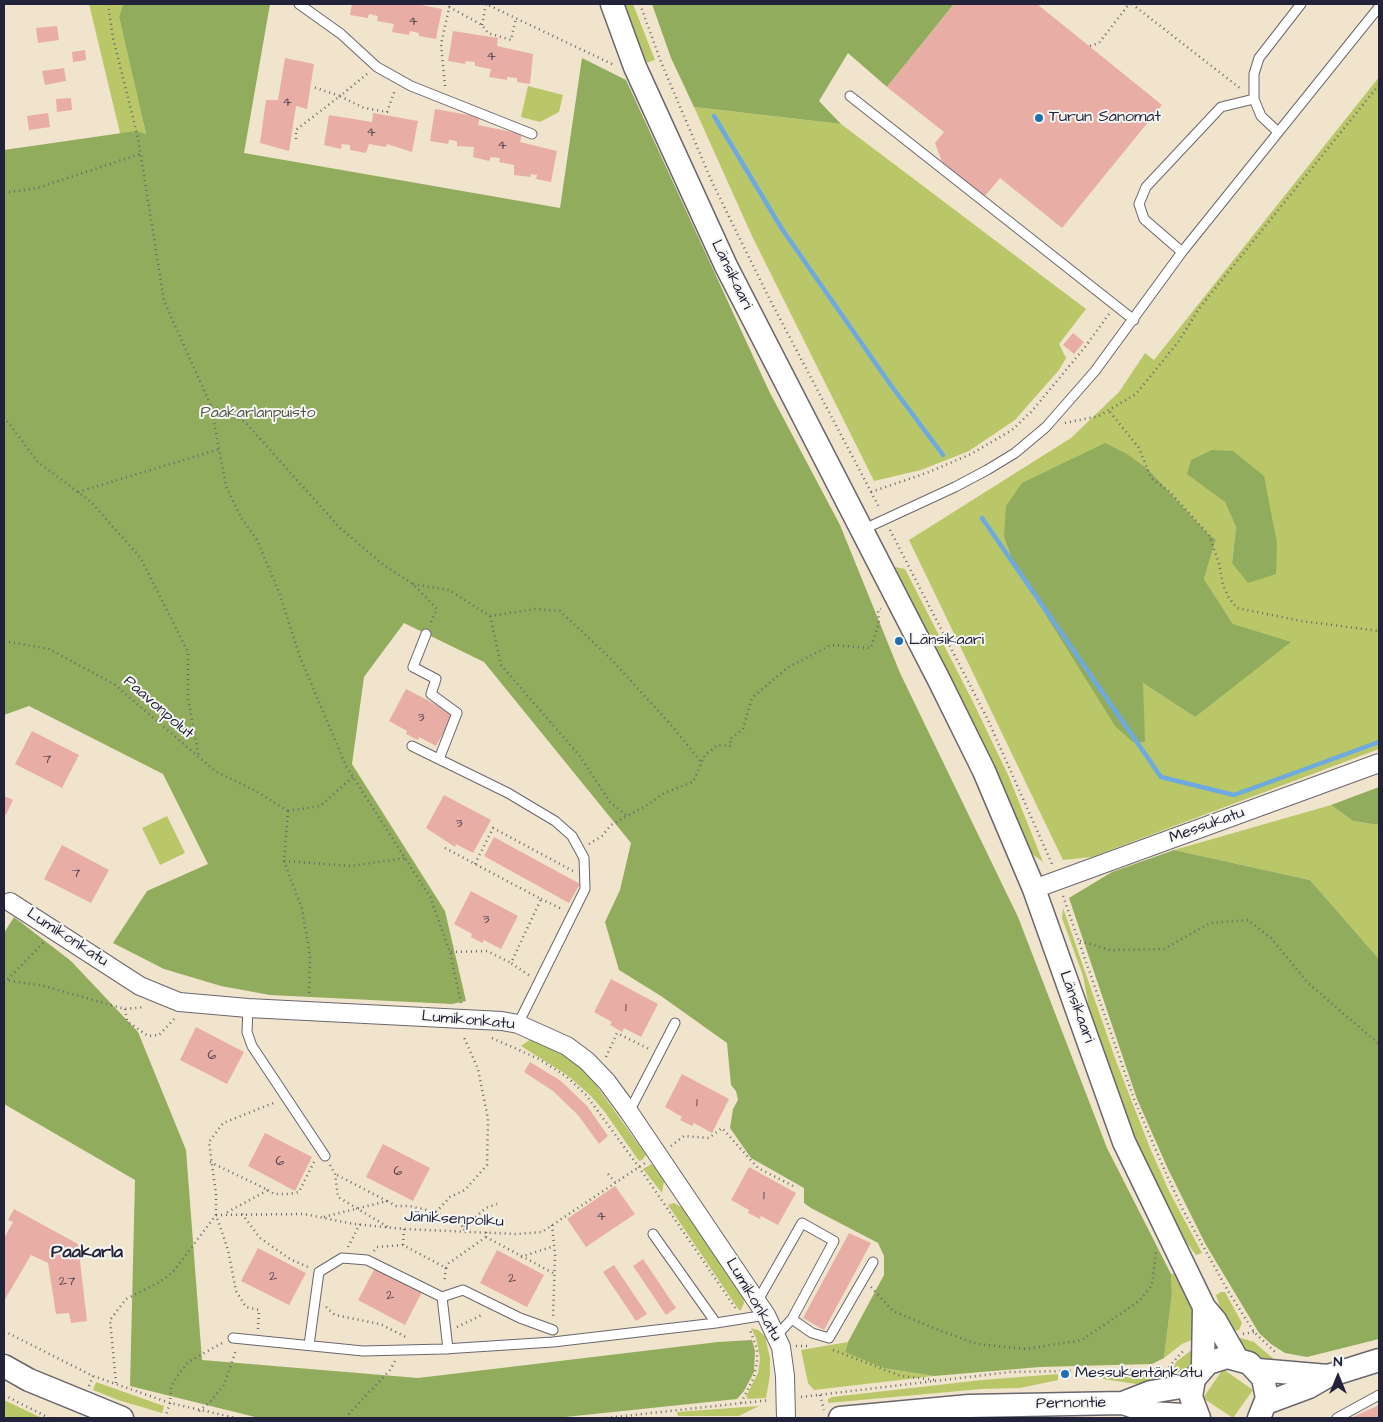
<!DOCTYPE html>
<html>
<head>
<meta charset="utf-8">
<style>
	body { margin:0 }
	#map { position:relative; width:1383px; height:1422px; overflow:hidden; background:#f1e4cc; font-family:"Architects Daughter",sans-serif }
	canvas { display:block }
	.frame { position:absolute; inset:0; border:5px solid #22223b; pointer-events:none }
	.north { position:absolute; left:1313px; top:1352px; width:50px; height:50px; -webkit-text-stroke:4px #f6f6f2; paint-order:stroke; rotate:0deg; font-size:14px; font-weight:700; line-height:20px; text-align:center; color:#22223b }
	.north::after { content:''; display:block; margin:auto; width:18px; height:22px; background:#22223b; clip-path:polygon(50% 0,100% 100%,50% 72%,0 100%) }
</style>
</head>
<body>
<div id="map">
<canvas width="1383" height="1422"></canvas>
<div class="frame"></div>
<div class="north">N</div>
</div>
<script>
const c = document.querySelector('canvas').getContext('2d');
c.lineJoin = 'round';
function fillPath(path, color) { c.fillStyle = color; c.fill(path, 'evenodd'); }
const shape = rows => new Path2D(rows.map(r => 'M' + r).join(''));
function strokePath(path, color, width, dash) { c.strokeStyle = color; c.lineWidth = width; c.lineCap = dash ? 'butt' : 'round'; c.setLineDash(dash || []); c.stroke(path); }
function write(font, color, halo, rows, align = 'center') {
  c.font = font + ' "Architects Daughter",sans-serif'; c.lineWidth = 4; c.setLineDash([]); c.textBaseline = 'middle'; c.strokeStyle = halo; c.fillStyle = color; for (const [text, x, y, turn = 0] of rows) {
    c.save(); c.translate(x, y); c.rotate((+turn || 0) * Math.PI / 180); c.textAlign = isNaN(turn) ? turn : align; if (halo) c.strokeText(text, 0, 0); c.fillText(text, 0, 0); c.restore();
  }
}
const green = shape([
	[89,4,123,4,119,17,146,134,120,133],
	[622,4,633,4,655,60,643,64],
	[1379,77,1379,749,1092,857,1063,860,909,540,1071,438,1119,392,1145,353,1154,360],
	[1149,470,1209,535,1216,539,1204,579,1233,624,1195,717,1143,683],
	[1225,501,1276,574,1232,563,1236,527],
	[528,86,563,95,559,112,540,122,521,117],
	[694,107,841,124,1086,309,1059,344,1066,358,1059,370,1015,420,969,451,921,470,874,481,752,236],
	[895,567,905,569,973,702,1009,777,1043,862,1031,853],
	[1331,805,1353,821,1379,825,1379,959,1310,880,1174,850],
	[167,816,185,853,160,865,142,828],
	[1063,908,1116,1061,1150,1148,1169,1191,1202,1253,1196,1255,1181,1235,1138,1150,1095,1039,1083,976,1062,918],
	[531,1039,560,1052,577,1064,596,1085,646,1155,642,1160,639,1161,604,1111,590,1095,567,1075,521,1046],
	[652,1164,664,1181,662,1193,643,1169],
	[674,1203,683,1208,743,1297,744,1303,741,1310,739,1310,668,1205],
	[1177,1273,1194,1310,1198,1337,1182,1344,1164,1358,1172,1293,1171,1274],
	[1221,1292,1225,1292,1242,1323,1239,1330,1228,1331,1216,1295],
	[751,1328,758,1330,765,1336,770,1358,770,1375,766,1398,748,1399,746,1396,758,1373,760,1358,756,1338],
	[1241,1338,1254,1342,1277,1362,1279,1368,1238,1348,1232,1339],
	[848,1342,845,1351,883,1368,934,1376,814,1390,808,1383,801,1350],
	[1198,1345,1190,1371,1172,1381,1171,1374,1176,1362],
	[1223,1369,1253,1390,1233,1418,1203,1398],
	[1103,1373,1155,1373,1163,1381,1136,1384,1103,1379],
	[1058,1374,1058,1380,1020,1388,981,1389,828,1403,828,1399,832,1397,982,1380],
	[96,1382,164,1406,162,1413,118,1400,93,1390],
	[4,1400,42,1418,4,1418],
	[759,1406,739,1416,678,1416,677,1412]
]);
const forest = shape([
	[123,4,270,4,244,153,560,208,582,58,626,80,769,391,840,525,900,673,1018,917,1107,1148,1171,1274,1172,1293,1164,1358,1152,1364,1040,1367,934,1376,883,1368,845,1352,848,1342,884,1275,884,1256,878,1243,811,1208,804,1203,804,1188,751,1158,730,1128,733,1109,738,1100,736,1091,731,1085,727,1043,661,996,619,970,605,922,620,890,631,843,484,662,404,623,364,677,352,764,445,911,466,1001,452,1004,270,995,221,986,164,969,113,943,147,891,208,864,163,774,29,706,4,715,4,150,136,131,146,134,119,17],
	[652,4,954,4,887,87,848,53,819,101,841,124,694,107,671,58],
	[1105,443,1127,454,1149,470,1209,535,1216,539,1204,579,1233,624,1291,642,1195,717,1143,683,1145,742,1133,742,1115,726,1014,564,1004,536,1006,506,1022,483],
	[1212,450,1233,451,1264,476,1277,543,1276,574,1248,583,1232,563,1236,527,1225,502,1187,474,1191,460],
	[1379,787,1379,825,1353,821,1331,805],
	[1174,850,1310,880,1379,959,1379,1339,1307,1357,1285,1353,1271,1344,1259,1333,1206,1245,1168,1169,1137,1099,1069,898,1112,872],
	[14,917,71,961,138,1032,186,1150,202,1360,418,1378,718,1342,752,1340,755,1351,754,1372,744,1391,737,1399,556,1418,259,1418,130,1386,135,1180,4,1104,4,933]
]);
const stream = shape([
	[714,116,782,229,890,384,943,455],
	[982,518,1161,777,1234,795,1379,742]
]);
const building = shape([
	[352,4,416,4,442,9,436,39,419,36,419,33,410,31,409,35,392,32,394,24,377,21,378,16,369,14,368,18,350,15],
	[954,4,1037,4,1162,105,1062,228,1000,178,985,196,942,162,935,143,944,132,887,87],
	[57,26,59,40,38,43,36,28],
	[453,31,498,38,497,46,533,54,530,84,517,82,517,78,507,77,507,80,489,77,491,69,475,66,475,62,466,61,465,64,448,61],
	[85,50,86,60,73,62,72,52],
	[285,58,314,64,307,109,296,106,289,151,260,143,266,100,278,100],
	[64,68,66,81,45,85,42,71],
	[71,98,72,110,57,112,56,99],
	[435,109,480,117,478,125,522,134,520,142,557,151,551,182,536,179,537,175,531,174,531,177,514,175,514,165,499,162,500,158,491,157,489,161,473,157,474,147,457,146,457,141,449,140,448,144,430,141],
	[48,113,50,127,29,130,27,116],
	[373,113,418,121,412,152,387,144,386,147,369,144,366,153,350,150,350,145,342,144,341,149,324,145,329,115,372,122],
	[1073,333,1084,342,1074,354,1063,345],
	[406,689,454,714,436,746,419,737,418,740,406,734,407,731,389,721],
	[32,731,79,755,62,788,15,764],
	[444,795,491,820,473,853,456,844,455,847,426,828],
	[4,796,13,800,6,815,4,814],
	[494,837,580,884,569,903,484,856],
	[62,845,109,870,91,903,44,879],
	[471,891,518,916,501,949,484,940,482,943,471,937,472,934,454,924],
	[611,979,658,1004,641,1037,624,1028,622,1032,610,1025,612,1022,594,1012],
	[196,1027,244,1052,227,1084,180,1060],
	[530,1062,561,1081,587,1106,608,1136,599,1144,578,1115,553,1091,524,1072],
	[682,1074,729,1099,712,1133,694,1123,692,1126,680,1120,682,1117,665,1107],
	[265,1133,312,1157,295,1191,248,1166],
	[383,1144,430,1168,413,1201,366,1177],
	[749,1167,796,1193,778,1225,761,1216,760,1219,748,1213,749,1210,731,1200],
	[615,1186,635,1214,586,1247,567,1219],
	[14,1209,78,1244,87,1321,71,1323,69,1313,56,1314,48,1263,31,1255,4,1301,4,1238,13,1222,8,1220],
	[849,1233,871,1243,824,1330,803,1318],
	[258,1248,306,1273,289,1305,241,1281],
	[497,1250,544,1275,527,1307,480,1283],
	[643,1259,676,1308,666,1315,633,1266],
	[614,1265,647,1314,636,1321,603,1272],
	[375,1268,422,1292,405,1325,358,1300],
	[1379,1405,1379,1418,1351,1418,1368,1410]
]);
const path = shape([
	[108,4,113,38,138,138,164,301,211,406,226,486,242,519,257,540,279,592,300,657,346,766,430,897,450,952,461,1003],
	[640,4,661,62,712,182,768,296,880,509],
	[1132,4,1241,89],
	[449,7,482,25,488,33,511,40,516,18],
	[482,25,486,4,614,65],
	[1090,46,1099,43,1129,4],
	[367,74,340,96,364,108,387,112,395,90],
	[445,86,441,44,450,4],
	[296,139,296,130,340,96,313,87],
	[4,193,37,188,140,154],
	[211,406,245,422,340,528,385,566,413,584,437,609,430,624],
	[1110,412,1139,448,1151,478,1170,492,1209,535,1219,563,1223,585,1229,598,1237,608,1301,621,1379,631],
	[4,417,38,462,90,501,140,557,188,652,188,698,199,758],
	[1065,423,1099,416,1136,394,1179,341,1198,310,1221,281,1379,85],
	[78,492,220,449],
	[871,492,929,472,971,454,1012,430,1032,411,1085,347,1109,314],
	[890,530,988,720,1052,864],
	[413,584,449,590,490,616,535,609,560,611,610,658,672,726,702,763],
	[490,616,501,665,579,755,610,802,627,816],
	[4,641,49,649,114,684,215,771,254,790,288,811],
	[288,811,284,861,302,909,310,956,309,995],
	[288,811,320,806,353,777],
	[589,844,602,836,611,825,649,804,664,793,693,782,705,755,718,745,731,746,730,739,743,729,752,698,787,668,831,645,871,648,879,623,878,610,881,609],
	[445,848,541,899,511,963,530,976],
	[284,861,351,866,405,858],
	[475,864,493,828,573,871],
	[1063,896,1134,1099,1165,1171,1183,1210,1228,1291,1254,1332,1275,1352],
	[541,899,562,909],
	[1080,941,1110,950,1164,949,1210,923,1248,920,1271,938,1308,983,1379,1044],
	[451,952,487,951,511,963],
	[4,980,44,986,125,1009,145,1007],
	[4,983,44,942],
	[125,1009,127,1021,148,1036,159,1035,176,1017],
	[492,1038,539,1059,567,1077,586,1095,639,1167,736,1309],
	[606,1057,617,1033,649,1049],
	[671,1146,684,1136,709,1138,722,1128,758,1168,795,1187],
	[210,1162,268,1190,224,1214],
	[330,1165,335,1174,338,1197,388,1227],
	[608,1174,615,1182],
	[268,1190,274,1194,289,1194,299,1192,314,1162],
	[387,1201,396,1206,409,1206,436,1212,464,1227,464,1231],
	[436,1212,450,1197,465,1190,487,1165,488,1119,478,1069,463,1035],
	[242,1214,260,1238,290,1259,310,1268],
	[216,1215,304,1214,354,1224,404,1229,516,1234,542,1232,645,1163],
	[324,1217,387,1201,335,1174],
	[552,1225,555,1255,553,1318],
	[464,1227,486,1208,497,1204],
	[404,1229,403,1245,446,1268,444,1283],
	[486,1237,553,1273],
	[348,1247,360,1224],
	[374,1251,377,1247,403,1245],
	[521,1257,554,1246],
	[446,1268,449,1263,486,1237,486,1232],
	[871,1287,893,1311,936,1329,977,1344,1026,1349,1082,1340,1139,1301,1152,1285,1156,1252],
	[326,1307,335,1315,380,1324,406,1337],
	[457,1327,484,1314],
	[258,1329,259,1310,246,1307,236,1291,228,1250,216,1215,216,1194,209,1142,223,1123,276,1102],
	[4,1331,93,1376,170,1403,236,1418],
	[1243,1334,1254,1332],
	[796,1346,808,1346],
	[833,1350,901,1376,935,1380],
	[116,1383,110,1320,126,1299,158,1283,172,1273,216,1215],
	[89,1386,93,1376],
	[4,1395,49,1418],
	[820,1395,824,1410],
	[801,1397,1010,1372,1167,1369,1185,1349],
	[741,1403,754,1377,757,1363,757,1349,750,1330],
	[199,1411,210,1402,224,1385,236,1350],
	[165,1418,170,1403,171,1387,176,1378,188,1362,224,1342],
	[345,1418,390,1370,395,1361],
	[606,1418,770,1400]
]);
const service = shape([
	[299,4,341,34,377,67,411,86,532,134],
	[850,96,1134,320],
	[1278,132,1261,116,1254,99,1254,74,1259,58,1301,4],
	[1182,252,1144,219,1139,204,1146,187,1221,107,1254,99],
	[862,530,955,487,987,470,1015,453,1046,427,1095,371,1182,252,1379,7],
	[426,634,413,667,436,679,431,694,457,713,439,759],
	[412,746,508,793,555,821,572,836,584,858,585,889,518,1024],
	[248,1008,247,1032,252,1046,325,1156],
	[629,1112,675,1023],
	[653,1234,716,1323],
	[442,1297,448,1349],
	[757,1302,802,1223,834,1241,792,1319,777,1335],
	[792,1319,812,1333,829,1338,873,1262],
	[233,1338,363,1351,444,1349,553,1342,716,1323,766,1315],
	[309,1345,319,1272,342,1258,367,1260,442,1297,463,1290,520,1318,553,1330],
	[1337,1418,1379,1395]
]);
const minor = shape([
	[1034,889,1379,763],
	[10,902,140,986,179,1002,248,1008,502,1021,518,1024,567,1046,587,1061,607,1082,629,1112,766,1315,781,1347,785,1376,786,1418]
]);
const tertiary = shape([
	[612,4,635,67,726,266,939,680,984,771,1034,889,1124,1142,1204,1307,1215,1320,1236,1357],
	[4,1366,29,1380,122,1418],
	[1203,1367,1204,1307],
	[1258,1370,1328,1376],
	[1123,1403,1151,1392,1175,1388,1193,1382],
	[1266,1403,1309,1387,1328,1376,1379,1360],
	[840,1418,969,1406,1123,1403,1152,1413,1197,1416],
	[1199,1418,1191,1397,1194,1379,1208,1363,1227,1357,1249,1363,1263,1378,1267,1398,1259,1418]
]);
const markers = [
	[1039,118,5,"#1f6fb2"],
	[899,641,5,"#1f6fb2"],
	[1065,1374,5,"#1f6fb2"]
];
const numberNames = [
	["4",413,22],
	["4",491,57],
	["4",287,103],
	["4",371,133],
	["4",502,146],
	["3",421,718],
	["7",47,760],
	["3",459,824],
	["7",76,874],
	["3",486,920],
	["1",626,1008],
	["6",212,1056],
	["1",697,1103],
	["6",280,1162],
	["6",398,1172],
	["1",764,1196],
	["4",601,1217],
	["2",273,1277],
	["2",512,1279],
	["27",67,1282],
	["2",390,1296]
];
const poiNames = [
	["Turun Sanomat",1049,118],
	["Länsikaari",909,641],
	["Messukentänkatu",1075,1374]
];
const streetNames = [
	["Länsikaari",731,275,64],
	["Paavonpolut",158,708,41],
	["Messukatu",1207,826,-20],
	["Lumikonkatu",67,938,33],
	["Länsikaari",1076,1007,70],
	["Lumikonkatu",468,1021,5],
	["Jäniksenpolku",454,1220,3],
	["Lumikonkatu",753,1300,59],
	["Pernontie",1071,1404,-1]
];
const parkNames = [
	["Paakarlanpuisto",258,414]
];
const neighbourhoodNames = [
	["Paakarla",87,1253]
];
fillPath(green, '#b9c769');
fillPath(forest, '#92ac5d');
strokePath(stream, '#6eaadf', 4.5);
fillPath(building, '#e8aea5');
strokePath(service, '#6a666e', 11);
strokePath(minor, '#6a666e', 20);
strokePath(tertiary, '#6a666e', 25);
strokePath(path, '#6a666e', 2.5, [1, 4]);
strokePath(service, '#fff', 9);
strokePath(minor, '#fff', 18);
strokePath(tertiary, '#fff', 22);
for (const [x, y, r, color] of markers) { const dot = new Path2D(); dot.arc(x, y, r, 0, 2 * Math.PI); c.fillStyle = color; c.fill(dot); strokePath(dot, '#f6f6f2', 2); }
write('14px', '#544556', null, numberNames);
write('16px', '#22223b', '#f6f6f2', poiNames, 'left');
write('16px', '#22223b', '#f6f6f2', streetNames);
write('16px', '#4f5449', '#f6f6f2', parkNames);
write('bold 18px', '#22223b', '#f6f6f2', neighbourhoodNames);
</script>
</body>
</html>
